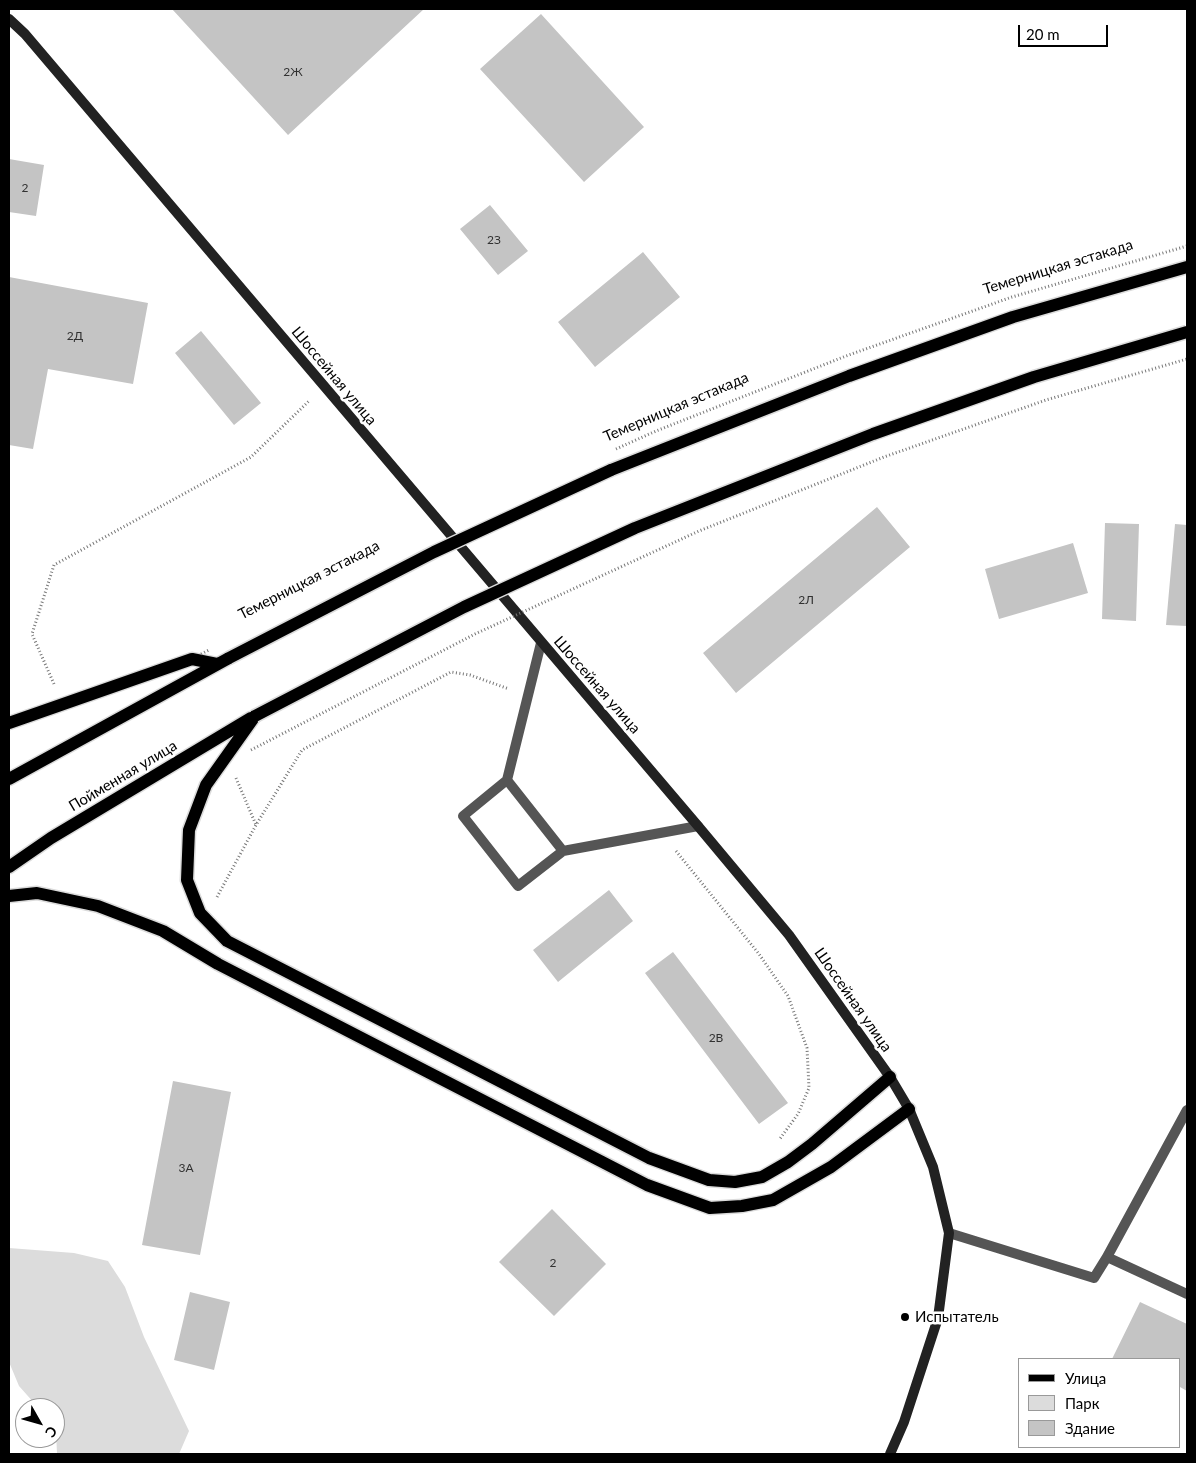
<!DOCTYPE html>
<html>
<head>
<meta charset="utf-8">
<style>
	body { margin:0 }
	#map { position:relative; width:1196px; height:1463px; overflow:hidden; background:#fff; font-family:Lato,sans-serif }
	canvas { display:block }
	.frame { position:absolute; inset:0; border:10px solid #000; pointer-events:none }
	.legend { position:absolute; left:1018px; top:1358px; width:162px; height:90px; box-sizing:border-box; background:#fff; border:1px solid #999; margin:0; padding:6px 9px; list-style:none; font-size:15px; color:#000 }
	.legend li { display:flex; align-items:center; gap:10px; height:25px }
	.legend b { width:25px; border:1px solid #999 }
	.north { position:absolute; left:15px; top:1398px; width:50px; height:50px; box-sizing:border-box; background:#fff; border:1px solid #999; border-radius:50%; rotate:128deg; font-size:14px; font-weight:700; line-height:20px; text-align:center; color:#000 }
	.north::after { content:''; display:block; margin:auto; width:18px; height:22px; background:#000; clip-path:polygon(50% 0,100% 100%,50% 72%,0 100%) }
	.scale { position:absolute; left:1018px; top:25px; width:90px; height:22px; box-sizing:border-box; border:2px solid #000; border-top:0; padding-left:6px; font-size:15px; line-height:18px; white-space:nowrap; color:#000; -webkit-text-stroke:4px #fff; paint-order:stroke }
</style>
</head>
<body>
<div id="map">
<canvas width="1196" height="1463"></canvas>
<div class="frame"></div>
<ul class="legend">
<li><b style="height:6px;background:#000"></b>Улица</li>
<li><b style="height:14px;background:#dcdcdc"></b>Парк</li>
<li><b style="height:14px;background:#c4c4c4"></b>Здание</li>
</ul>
<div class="north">С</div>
<div class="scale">20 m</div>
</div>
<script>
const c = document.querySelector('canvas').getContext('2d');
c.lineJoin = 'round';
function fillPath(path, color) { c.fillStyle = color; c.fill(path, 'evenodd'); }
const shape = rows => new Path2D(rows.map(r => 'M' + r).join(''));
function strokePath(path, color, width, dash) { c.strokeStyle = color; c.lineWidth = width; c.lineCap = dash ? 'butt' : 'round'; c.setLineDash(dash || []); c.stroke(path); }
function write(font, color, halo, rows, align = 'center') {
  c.font = font + ' Lato,sans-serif'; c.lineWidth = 5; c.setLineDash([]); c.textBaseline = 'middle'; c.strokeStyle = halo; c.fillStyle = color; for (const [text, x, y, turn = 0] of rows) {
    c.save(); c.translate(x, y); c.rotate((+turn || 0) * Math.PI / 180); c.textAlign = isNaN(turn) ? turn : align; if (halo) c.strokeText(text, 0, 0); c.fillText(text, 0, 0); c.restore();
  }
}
const green = shape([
	[9,1248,74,1253,108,1261,125,1287,144,1337,189,1431,179,1454,57,1454,55,1408,40,1408,35,1404,19,1386,9,1362]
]);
const building = shape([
	[172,9,424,9,288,135],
	[541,14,644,127,584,182,480,69],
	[9,159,44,165,36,216,9,212],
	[490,205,528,251,498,275,460,229],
	[643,252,680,297,595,367,558,322],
	[9,277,148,303,133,384,48,369,33,449,9,445],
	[201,331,261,403,234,425,175,353],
	[877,507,910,547,736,693,703,653],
	[1105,523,1139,524,1136,621,1102,619],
	[1175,524,1187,525,1187,626,1166,625],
	[1073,543,1088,593,999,619,985,569],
	[609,890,633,921,558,982,533,950],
	[673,952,788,1103,759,1124,645,973],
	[173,1081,231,1092,200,1255,142,1245],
	[552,1209,606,1264,554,1316,499,1262],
	[190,1292,230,1302,214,1370,174,1360],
	[1140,1302,1187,1324,1187,1391,1180,1387,1180,1359,1112,1359]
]);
const path = shape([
	[54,684,32,634,54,565,251,457,310,400],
	[236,778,256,825],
	[676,851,759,954,788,996,807,1048,809,1088,798,1114,779,1140],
	[217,897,256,825,302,750,451,672,470,675,509,689]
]);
const service = shape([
	[541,643,507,780,563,851,698,826],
	[507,780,463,816,518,886,563,851]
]);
const minor = shape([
	[949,1233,1094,1278,1107,1257,1187,1110],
	[1107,1257,1187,1294]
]);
const secondary = shape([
	[9,19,25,34,698,826,789,935,890,1077,909,1109,933,1167,949,1233,938,1318,904,1422,890,1454]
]);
const primary = shape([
	[611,470,849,376,1013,317,1187,267],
	[255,716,206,785,189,830,187,880,200,913,227,941,649,1158,709,1180,735,1182,762,1177,788,1162,812,1144,890,1077],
	[9,723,192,659,217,664],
	[9,779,229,658],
	[9,867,51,838,251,718],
	[9,896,37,893,98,906,163,931,218,964,647,1185,710,1208,742,1206,773,1200,831,1167,909,1109]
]);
const pathBridge = shape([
	[616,449,656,431,846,356,1012,297,1187,246],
	[201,654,209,650],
	[251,750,475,634,699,531,884,457,1046,400,1187,359]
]);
const primaryBridge = shape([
	[229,658,434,552,611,470],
	[255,716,464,607,635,528,873,434,1034,377,1187,332]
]);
const markers = [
	[905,1317,5,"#000"]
];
const numberNames = [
	["2Ж",293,72],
	["2",25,188],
	["2З",494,240],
	["2Д",75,336],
	["2Л",806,600],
	["2В",716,1038],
	["3А",186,1168],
	["2",553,1263]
];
const streetNames = [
	["Темерницкая эстакада",1058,267,-17],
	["Шоссейная улица",334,376,50],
	["Темерницкая эстакада",676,407,-23],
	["Темерницкая эстакада",309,580,-27],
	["Шоссейная улица",597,685,49],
	["Пойменная улица",123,776,-31],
	["Шоссейная улица",853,1000,55]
];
const poiNames = [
	["Испытатель",915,1317]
];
fillPath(green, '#dcdcdc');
fillPath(building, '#c4c4c4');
strokePath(primary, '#dbdbdb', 15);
strokePath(path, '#777', 3, [1, 2.5]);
strokePath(service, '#555', 10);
strokePath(minor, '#555', 10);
strokePath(secondary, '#222', 10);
strokePath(primary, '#000', 12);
strokePath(primaryBridge, '#dbdbdb', 15, []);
strokePath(pathBridge, '#777', 3, [1, 2.5]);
strokePath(primaryBridge, '#000', 12);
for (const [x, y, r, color] of markers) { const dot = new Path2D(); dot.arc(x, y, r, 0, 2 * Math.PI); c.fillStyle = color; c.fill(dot); strokePath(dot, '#fff', 2); }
write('12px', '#313131', null, numberNames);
write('15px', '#000', '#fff', streetNames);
write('15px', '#000', '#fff', poiNames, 'left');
</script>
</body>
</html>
